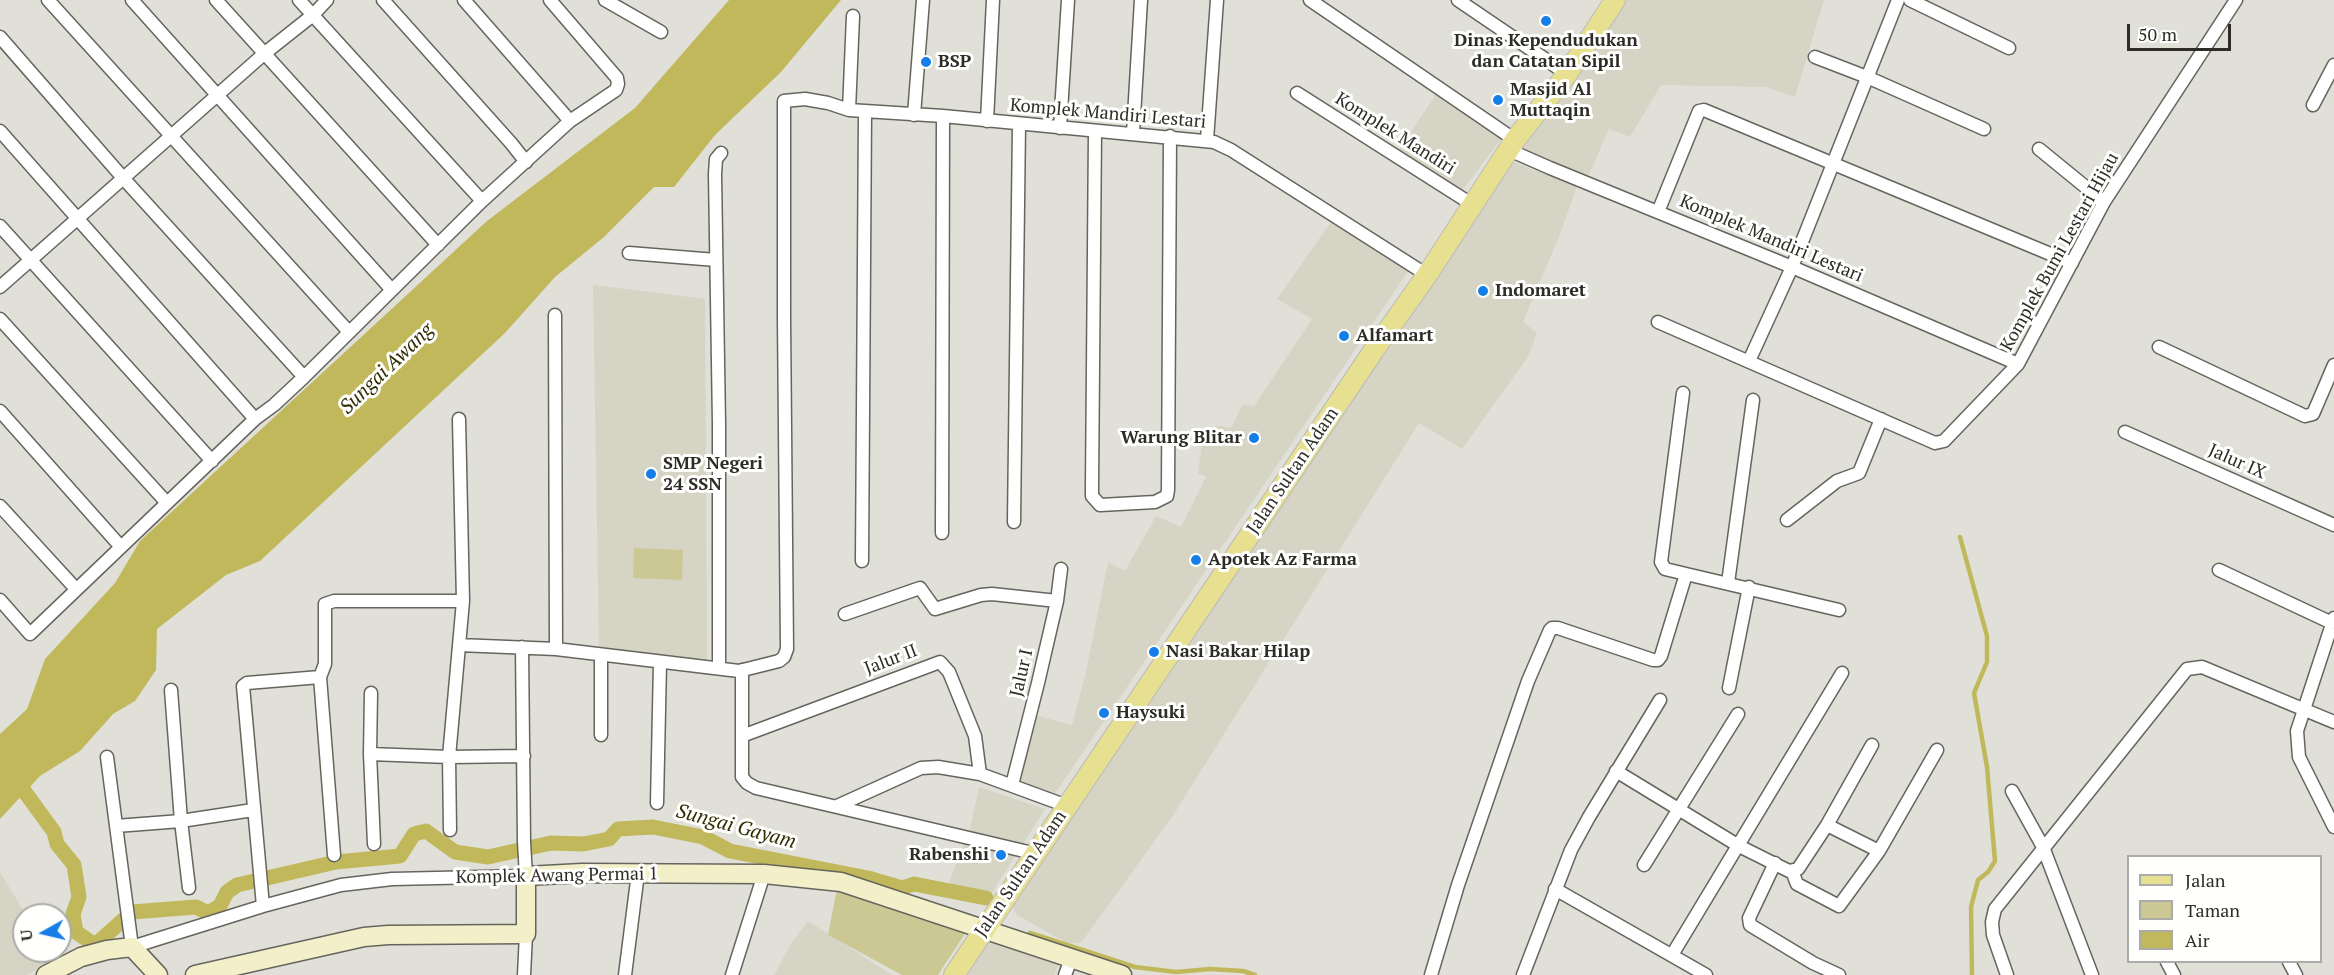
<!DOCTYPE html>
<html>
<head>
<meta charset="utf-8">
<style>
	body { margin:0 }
	#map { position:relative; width:2334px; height:975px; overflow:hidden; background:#e0e0d8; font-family:"PT Serif",serif }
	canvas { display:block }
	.legend { position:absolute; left:2127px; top:855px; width:195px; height:108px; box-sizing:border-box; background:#fffffe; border:2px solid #ababa9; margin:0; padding:8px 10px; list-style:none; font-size:18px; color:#2d2c29 }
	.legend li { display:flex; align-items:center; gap:12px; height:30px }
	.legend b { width:30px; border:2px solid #ababa9 }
	.north { position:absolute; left:12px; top:903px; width:60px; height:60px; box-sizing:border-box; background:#fffffe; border:2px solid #ababa9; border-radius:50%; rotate:262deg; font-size:16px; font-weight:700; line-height:24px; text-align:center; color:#2d2c29 }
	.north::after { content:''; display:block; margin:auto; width:21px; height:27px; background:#167fe7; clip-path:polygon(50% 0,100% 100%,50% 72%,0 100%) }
	.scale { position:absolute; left:2127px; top:24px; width:104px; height:27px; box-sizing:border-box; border:3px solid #2d2c29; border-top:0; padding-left:8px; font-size:18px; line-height:21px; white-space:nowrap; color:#2d2c29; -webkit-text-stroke:4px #fffffe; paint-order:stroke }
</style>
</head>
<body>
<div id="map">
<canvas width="2334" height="975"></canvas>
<ul class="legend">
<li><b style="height:8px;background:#e7e091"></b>Jalan</li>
<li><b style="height:16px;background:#ccc893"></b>Taman</li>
<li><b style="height:16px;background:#c1b85c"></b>Air</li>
</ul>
<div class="north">U</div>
<div class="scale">50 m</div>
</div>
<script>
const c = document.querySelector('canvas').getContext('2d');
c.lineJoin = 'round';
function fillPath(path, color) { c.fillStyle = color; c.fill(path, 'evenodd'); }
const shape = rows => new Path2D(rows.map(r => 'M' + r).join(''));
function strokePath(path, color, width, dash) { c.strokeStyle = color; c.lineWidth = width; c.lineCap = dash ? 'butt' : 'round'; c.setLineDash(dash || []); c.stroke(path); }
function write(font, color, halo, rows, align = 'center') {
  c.font = font + ' "PT Serif",serif'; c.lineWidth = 6; c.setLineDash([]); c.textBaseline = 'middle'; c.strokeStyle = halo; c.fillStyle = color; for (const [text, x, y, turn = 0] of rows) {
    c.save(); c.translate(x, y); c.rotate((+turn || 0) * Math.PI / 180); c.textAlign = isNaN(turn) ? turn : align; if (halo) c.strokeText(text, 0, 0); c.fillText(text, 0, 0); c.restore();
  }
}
const built = shape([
	[1618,0,1824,0,1795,97,1766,87,1661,85,1630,137,1609,129,1588,177,1521,150],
	[1436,94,1502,138,1460,193,1397,153],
	[1510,161,1577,186,1559,237,1523,322,1537,333,1528,357,1462,449,1419,423,1174,814,1081,943,1067,943,1017,915,1011,905],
	[1333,219,1411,267,1052,798,1014,788,1027,713,1072,725,1086,672,1108,562,1125,571,1156,516,1181,527,1206,477,1198,473,1204,428,1220,426,1231,428,1242,405,1254,406,1312,319,1277,299],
	[593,285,705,299,707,659,599,650],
	[979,787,1045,809,988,899,965,893,949,882,970,829],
	[0,872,26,915,24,915,24,951,48,951,54,960,27,975,0,975],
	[808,921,892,975,774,975,792,942],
	[988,939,1059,963,1054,975,958,975]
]);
const green = shape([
	[634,548,683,550,682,580,633,578],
	[837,889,966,932,938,975,902,975,828,935]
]);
const water = shape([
	[729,0,841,0,781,72,715,135,674,187,654,187,604,237,555,277,505,333,260,561,226,575,157,629,156,670,135,701,113,714,80,751,40,776,0,819,0,734,27,709,45,659,115,583,140,541,487,221,635,108]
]);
const stream = shape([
	[1960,537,1987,636,1987,662,1974,693,1987,767,1995,861,1988,872,1978,880,1971,907,1972,975],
	[1030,933,1135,967,1176,972,1210,969,1243,971,1255,975]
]);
const canal = shape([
	[14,777,54,832,57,844,74,865,79,897,73,914,76,932,95,945,132,912,196,907,208,913,220,906,227,892,237,885,336,862,400,856,414,834,426,831,455,852,488,857,551,843,583,844,609,839,618,829,653,827,703,837,730,851,868,878,902,888,914,884,986,898]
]);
const street = shape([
	[48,0,349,332],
	[132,0,391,289],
	[216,0,438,245],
	[299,0,482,201],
	[383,0,511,143,526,162],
	[464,0,570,121],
	[605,0,661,32],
	[1310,0,1515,140],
	[1458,0,1567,74],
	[1910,0,2009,48],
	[0,37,124,179,304,377],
	[1815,57,1867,77,1984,129],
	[1297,93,1473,205],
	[2313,105,2334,65],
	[849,110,853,16],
	[914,115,923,0],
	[987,121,993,0],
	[1060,128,1068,0],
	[0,131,255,419],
	[1095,131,1092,486,1092,496,1100,505,1155,502,1167,496,1168,490,1170,136],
	[1133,133,1141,0],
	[1207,140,1217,0],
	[2039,149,2104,202],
	[1509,150,1550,168,1792,267,2018,364],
	[1658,212,1699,111,1704,110,2072,263],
	[0,226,212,461],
	[629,253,716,260],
	[0,287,265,53,313,15,327,0],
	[555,315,556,649],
	[0,319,167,503],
	[1658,322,1935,443,1944,441,2018,364,2104,202,2236,0],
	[2159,347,2305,416,2313,414,2334,365],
	[1749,361,1792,267,1898,0],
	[0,411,121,547],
	[2125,432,2334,525],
	[0,506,76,589],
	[1787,520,1837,481,1859,473,1881,419],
	[1014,522,1019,124],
	[942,533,943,116],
	[862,561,865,112],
	[2219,570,2332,623],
	[1686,574,1839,610],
	[1728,583,1753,400],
	[0,600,30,634,255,419,274,405,304,377,482,201,570,121,616,90,618,84,617,78,550,0],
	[845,614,920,588,935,609,981,595,992,594,1057,601],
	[2334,618,2297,731,2299,757,2334,827],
	[459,645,556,649,739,671,779,661,784,657,787,649,784,319,784,101,805,99,828,103,849,110,943,116,1214,142,1231,150,1427,275],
	[719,667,719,424,715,174,716,159,721,153],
	[742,670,742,777,747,783,756,788,1037,854],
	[1729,688,1749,587],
	[171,690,181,821,189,888],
	[371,693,370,754,374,844],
	[601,735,601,655],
	[742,736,940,662,949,672,975,736,980,774],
	[370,754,449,757,524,756],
	[107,757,132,947,263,906,341,885,392,879,526,876,524,842,522,647],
	[1616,771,1739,846,1789,871,1798,869,1827,825,1872,745],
	[1012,785,1038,683,1057,601,1061,569],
	[2012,791,2043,847,2092,975],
	[657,803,660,663],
	[837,806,921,768,938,767,980,774,1067,806],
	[1827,825,1879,851],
	[116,826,181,821,253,810],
	[450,830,449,757,463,601,459,419],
	[334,855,320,677,325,664,325,604,334,601,463,601],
	[1775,863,1749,918,1750,925,1813,963,1839,975],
	[1644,865,1738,714],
	[1792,871,1797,884,1839,906,1879,851,1937,750],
	[1555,889,1706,975],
	[263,906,243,686,247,683,320,677],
	[1672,955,1842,673],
	[2167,962,2174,975],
	[2289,962,2296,975],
	[524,975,526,934],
	[625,975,638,873],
	[732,975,764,874],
	[1065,975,1071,959],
	[1431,975,1458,885,1528,681,1550,630,1552,628,1558,628,1653,660,1658,660,1661,656,1686,574,1665,569,1661,562,1683,393],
	[1523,975,1571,850,1589,817,1660,700],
	[2007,975,1993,935,1992,922,1995,909,2187,669,2202,667,2334,722]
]);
const secondary = shape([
	[46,975,81,957,107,950,132,947,158,975],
	[195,975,364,937,388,935,526,934,526,876,582,873,764,874,841,882,1122,975]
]);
const primary = shape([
	[954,975,1374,350,1427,275,1515,140,1567,74,1615,0]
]);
const markers = [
	[1546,21,6,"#167fe7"],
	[926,62,6,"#167fe7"],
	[1498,100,6,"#167fe7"],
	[1483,291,6,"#167fe7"],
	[1344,336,6,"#167fe7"],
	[1254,438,6,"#167fe7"],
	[651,474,6,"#167fe7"],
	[1196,560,6,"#167fe7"],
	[1154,652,6,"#167fe7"],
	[1104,713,6,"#167fe7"],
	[1001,855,6,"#167fe7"]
];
const poiNames = [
	["Dinas Kependudukan",1546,41,"center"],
	["dan Catatan Sipil",1546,62,"center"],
	["BSP",938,62],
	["Masjid Al",1510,90],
	["Muttaqin",1510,111],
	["Indomaret",1495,291],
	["Alfamart",1356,336],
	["Warung Blitar",1242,438,"right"],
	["SMP Negeri",663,464],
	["24 SSN",663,485],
	["Apotek Az Farma",1208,560],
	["Nasi Bakar Hilap",1166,652],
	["Haysuki",1116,713],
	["Rabenshi",989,855,"right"]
];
const streetNames = [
	["Komplek Mandiri Lestari",1108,114,5],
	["Komplek Mandiri",1395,134,32],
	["Komplek Mandiri Lestari",1771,239,23],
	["Komplek Bumi Lestari Hijau",2060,252,-61],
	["Jalur IX",2237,462,24],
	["Jalan Sultan Adam",1293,471,-56],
	["Jalur II",891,660,-21],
	["Jalur I",1022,673,-77],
	["Jalan Sultan Adam",1021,874,-56],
	["Komplek Awang Permai 1",557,876,-1]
];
const waterNames = [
	["Sungai Awang",387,369,-44],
	["Sungai Gayam",736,827,15]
];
fillPath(built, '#d5d4c5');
fillPath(green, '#ccc893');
fillPath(water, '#c1b85c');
strokePath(stream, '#c1b85c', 4.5);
strokePath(canal, '#c1b85c', 15);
strokePath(street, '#65655e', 15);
strokePath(secondary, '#65655e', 21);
strokePath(primary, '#bcbbbb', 22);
strokePath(street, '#fff', 12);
strokePath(secondary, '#f3efc8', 18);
strokePath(primary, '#e7e091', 20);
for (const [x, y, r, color] of markers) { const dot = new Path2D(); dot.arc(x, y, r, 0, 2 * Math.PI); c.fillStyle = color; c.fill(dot); strokePath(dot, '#fffffe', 2); }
write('bold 18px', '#2d2c29', '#fffffe', poiNames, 'left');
write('18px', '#2d2c29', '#fffffe', streetNames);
write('italic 20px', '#322e04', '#fffffe', waterNames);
</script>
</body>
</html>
